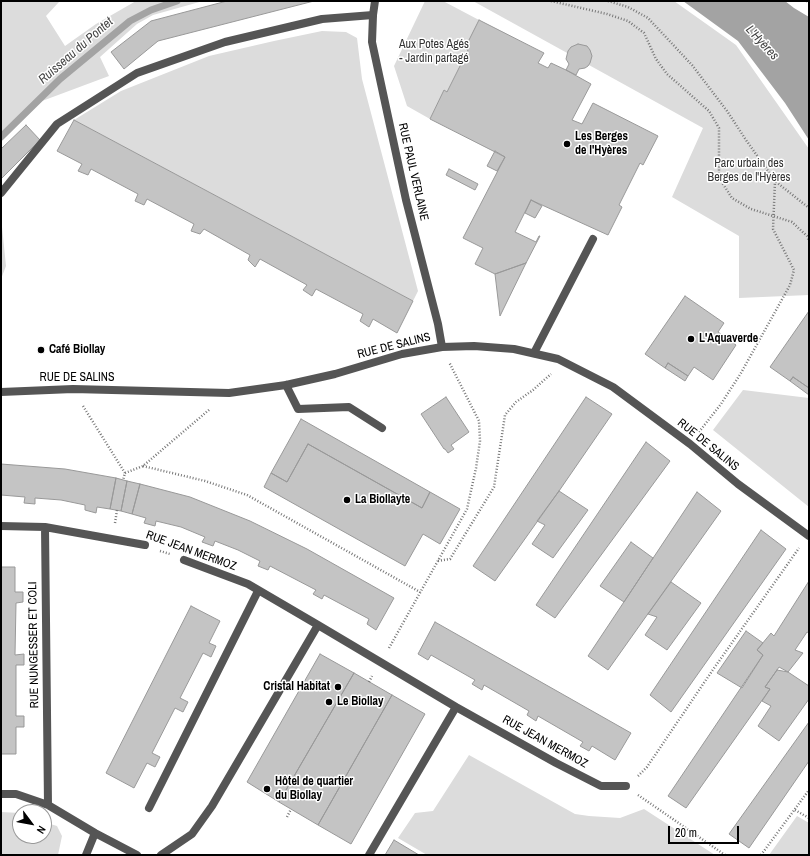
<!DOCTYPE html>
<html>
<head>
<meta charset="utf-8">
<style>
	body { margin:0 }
	#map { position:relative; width:810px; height:856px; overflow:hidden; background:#fff; font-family:"Archivo Narrow",sans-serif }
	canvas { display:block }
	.frame { position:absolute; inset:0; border:2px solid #000; pointer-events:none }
	.north { position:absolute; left:12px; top:804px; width:40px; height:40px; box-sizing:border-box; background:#fff; border:1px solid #999; border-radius:50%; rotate:122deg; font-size:11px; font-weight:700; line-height:16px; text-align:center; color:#000 }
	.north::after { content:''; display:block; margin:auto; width:14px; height:18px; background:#000; clip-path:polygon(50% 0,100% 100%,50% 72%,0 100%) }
	.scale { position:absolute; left:668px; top:826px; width:71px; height:18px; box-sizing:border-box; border:2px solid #000; border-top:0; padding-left:5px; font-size:12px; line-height:14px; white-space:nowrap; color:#000; -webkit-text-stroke:3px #fff; paint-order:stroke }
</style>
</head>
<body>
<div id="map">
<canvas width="810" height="856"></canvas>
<div class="frame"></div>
<div class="north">N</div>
<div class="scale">20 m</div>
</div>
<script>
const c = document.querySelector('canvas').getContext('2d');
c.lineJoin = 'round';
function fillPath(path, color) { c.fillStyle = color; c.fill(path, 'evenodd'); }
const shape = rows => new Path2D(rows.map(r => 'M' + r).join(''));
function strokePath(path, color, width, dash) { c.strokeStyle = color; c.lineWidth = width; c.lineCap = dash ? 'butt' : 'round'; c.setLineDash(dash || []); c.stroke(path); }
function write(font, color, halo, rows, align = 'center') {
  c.font = font + ' "Archivo Narrow",sans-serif'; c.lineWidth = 3; c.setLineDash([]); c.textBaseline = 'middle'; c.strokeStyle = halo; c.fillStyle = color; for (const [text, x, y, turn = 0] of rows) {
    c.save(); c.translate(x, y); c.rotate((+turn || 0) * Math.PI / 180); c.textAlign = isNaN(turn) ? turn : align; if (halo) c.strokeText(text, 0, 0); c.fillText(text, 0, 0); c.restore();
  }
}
const green = shape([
	[1,1,58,1,59,2,46,16,65,46,96,24,136,1,203,1,153,15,137,24,100,57,109,76,34,104,1,138],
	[425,1,443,1,479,20,468,50,447,92,444,90,430,119,407,106,394,66],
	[473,1,674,1,736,45,809,149,809,295,739,298,739,236,672,197,703,128],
	[322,31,346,32,357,38,362,79,418,291,413,301,74,120,121,91,209,56,274,41],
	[1,217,6,266,1,279],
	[743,390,809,398,809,507,713,430],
	[469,755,575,814,589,816,620,818,644,809,715,855,427,855,398,838,415,813,433,811],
	[1,812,20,813,20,836,44,836,44,822,57,826,62,836,58,855,1,855],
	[797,816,809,823,809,855,769,855]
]);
const water = shape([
	[683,1,785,1,794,8,809,17,809,140,785,103,738,41]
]);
const stream = shape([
	[1,137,60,79,130,21,151,10,177,1]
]);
const building = shape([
	[227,1,314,1,158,41,124,69,111,52,151,21,227,1],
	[479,20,544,53,538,63,548,68,551,63,566,70,591,84,572,120,582,124,593,103,658,136,643,165,640,163,619,205,622,207,608,235,531,200,515,232,536,242,539,236,540,236,526,263,495,274,475,264,483,248,463,238,505,157,430,119,444,90,447,92,468,50,465,48,479,20],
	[578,44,587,46,590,50,592,56,590,63,588,66,585,68,579,69,576,75,566,70,569,64,566,59,568,51,571,47,578,44],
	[74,120,413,301,397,333,373,319,369,327,360,321,363,314,316,289,312,296,303,290,307,285,260,259,255,267,248,260,250,255,204,229,200,234,191,231,194,224,147,199,144,205,135,201,138,194,91,169,88,175,78,171,82,164,57,151,74,120],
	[26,125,40,140,1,179,1,149,26,125],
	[495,151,505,157,497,171,487,166,495,151],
	[449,169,478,184,475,190,446,175,449,169],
	[531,200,542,206,535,218,525,213,531,200],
	[526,263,500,316,495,274,526,263],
	[685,296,724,323,718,332,736,345,713,380,694,367,688,376,668,363,665,368,645,354,685,296],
	[809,311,809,388,793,377,790,381,770,367,809,311],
	[668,363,688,376,685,381,665,368,668,363],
	[793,377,809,388,809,395,790,381,793,377],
	[446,397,469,432,451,445,454,449,448,453,445,449,444,449,421,414,446,397],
	[586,397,612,414,559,491,495,581,473,566,586,397],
	[301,419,430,492,422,508,308,444,287,482,271,473,301,419],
	[646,442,670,461,555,618,536,605,646,442],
	[308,444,422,508,430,492,460,509,440,544,423,534,405,566,264,487,271,473,287,482,308,444],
	[1,464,65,469,116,478,110,509,97,507,96,513,85,510,85,505,61,500,35,498,35,504,24,503,25,497,1,495,1,464],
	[116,478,127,481,121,511,110,509,116,478],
	[127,481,140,484,132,514,121,511,127,481],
	[140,484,190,497,250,521,307,549,394,598,376,630,367,624,369,619,324,595,322,599,313,594,316,590,270,566,268,570,258,566,260,561,238,550,215,541,213,546,202,542,205,537,181,527,156,521,155,526,144,523,146,518,132,514,140,484],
	[559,491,588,510,553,558,532,544,545,525,537,521,559,491],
	[697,492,721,511,608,670,588,656,697,492],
	[761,530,786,549,671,712,650,695,761,530],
	[631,542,653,558,624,602,600,586,631,542],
	[1,567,15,567,15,592,23,592,23,602,16,603,15,655,24,654,24,665,16,665,16,716,24,716,24,727,16,727,16,754,1,754,1,567],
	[809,581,809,633,807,632,795,650,803,653,788,672,779,667,777,670,765,687,770,689,686,808,668,796,763,655,757,650,771,633,774,636,809,581],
	[671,582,701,603,667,650,645,635,657,617,648,614,671,582],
	[191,606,220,621,209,643,216,646,211,657,203,653,180,698,188,702,183,712,175,708,152,753,160,757,155,767,147,763,134,788,106,773,191,606],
	[435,622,631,733,615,760,592,746,589,751,580,746,583,742,538,716,536,721,527,715,529,711,484,685,482,690,472,684,475,680,431,655,428,660,418,654,435,622],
	[746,631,763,643,757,650,763,655,742,688,717,673,746,631],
	[320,654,354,673,279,802,247,782,320,654],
	[777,670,788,672,809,686,809,699,779,741,758,726,771,706,762,701,770,689,765,687,777,670],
	[354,673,392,695,318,825,279,802,354,673],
	[392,695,425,714,351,844,318,825,392,695],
	[809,722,809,761,749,848,729,834,809,722],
	[394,840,419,855,385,855,394,840]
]);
const path = shape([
	[551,1,607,14,628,21,644,33,656,59,667,74,709,111,719,128,719,173,723,184,732,198,751,209,792,222,807,236,809,241],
	[608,1,628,7,648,18,692,65,727,111,746,140,775,181,809,208],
	[807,1,809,3],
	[83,406,125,473,123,480],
	[699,432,721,404,741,373,790,285,794,270,773,229,775,181],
	[143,466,205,481,247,495,420,592],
	[125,473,143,466,210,409],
	[115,523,117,510],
	[160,551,170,554],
	[438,561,450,559,494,487,505,415,516,402,533,390,551,374],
	[389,648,467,509,476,468,480,441,479,421,449,362],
	[369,682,372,676],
	[638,776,647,767,712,671,799,548],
	[638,795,725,855],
	[795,810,809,818],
	[287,817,291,809],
	[761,855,809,790]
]);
const lane = shape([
	[1,193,57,124,137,73,225,42,322,19,373,15,375,1],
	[534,353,593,239],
	[286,385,298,409,349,407,382,428],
	[149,808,258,591]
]);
const street = shape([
	[373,15,372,42,406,200,438,324,442,347],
	[1,392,73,389,229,393,286,385,335,374,402,354,442,347,474,346,514,349,558,359,613,387,690,444,738,484,809,536],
	[1,526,45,527,145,545],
	[45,527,48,805],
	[184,560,248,584,318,625,456,707,556,763,601,786,626,786],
	[1,794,16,794,48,805,95,833,137,855],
	[86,855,95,833],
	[161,855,192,834,212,806,318,625],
	[369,855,456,707]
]);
const markers = [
	[567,144,4,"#000"],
	[691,339,4,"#000"],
	[41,350,4,"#000"],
	[347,500,4,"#000"],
	[338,687,4,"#000"],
	[329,702,4,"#000"],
	[267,789,4,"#000"]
];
const parkNames = [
	["Aux Potes Agés",434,45],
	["- Jardin partagé",434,59],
	["Parc urbain des",749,164],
	["Berges de l'Hyères",749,178]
];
const poiNames = [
	["Les Berges",575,137],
	["de l'Hyères",575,151],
	["L'Aquaverde",699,339],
	["Café Biollay",49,350],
	["La Biollayte",355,500],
	["Cristal Habitat",330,687,"right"],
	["Le Biollay",337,702],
	["Hôtel de quartier",275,782],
	["du Biollay",275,796]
];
const streetNames = [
	["RUE PAUL VERLAINE",413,172,77],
	["RUE DE SALINS",394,346,-14],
	["RUE DE SALINS",77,378],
	["RUE DE SALINS",708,445,39],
	["RUE JEAN MERMOZ",191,551,20],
	["RUE NUNGESSER ET COLI",34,645,-91],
	["RUE JEAN MERMOZ",545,742,29]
];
const waterNames = [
	["L'Hyères",762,43,47],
	["Ruisseau du Pontet",76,51,-41]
];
fillPath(green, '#dcdcdc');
fillPath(water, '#a3a3a3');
strokePath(stream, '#a3a3a3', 7);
fillPath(building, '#c4c4c4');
strokePath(building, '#999', 1);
strokePath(path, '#777', 2.5, [1, 2]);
strokePath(lane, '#555', 8);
strokePath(street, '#555', 8);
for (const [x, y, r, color] of markers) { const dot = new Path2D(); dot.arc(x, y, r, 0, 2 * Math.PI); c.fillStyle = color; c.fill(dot); strokePath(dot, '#fff', 1.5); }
write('12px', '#333', '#fff', parkNames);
write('bold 12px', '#000', '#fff', poiNames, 'left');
write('12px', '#000', '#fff', streetNames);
write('italic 13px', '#444', '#fff', waterNames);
</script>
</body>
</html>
